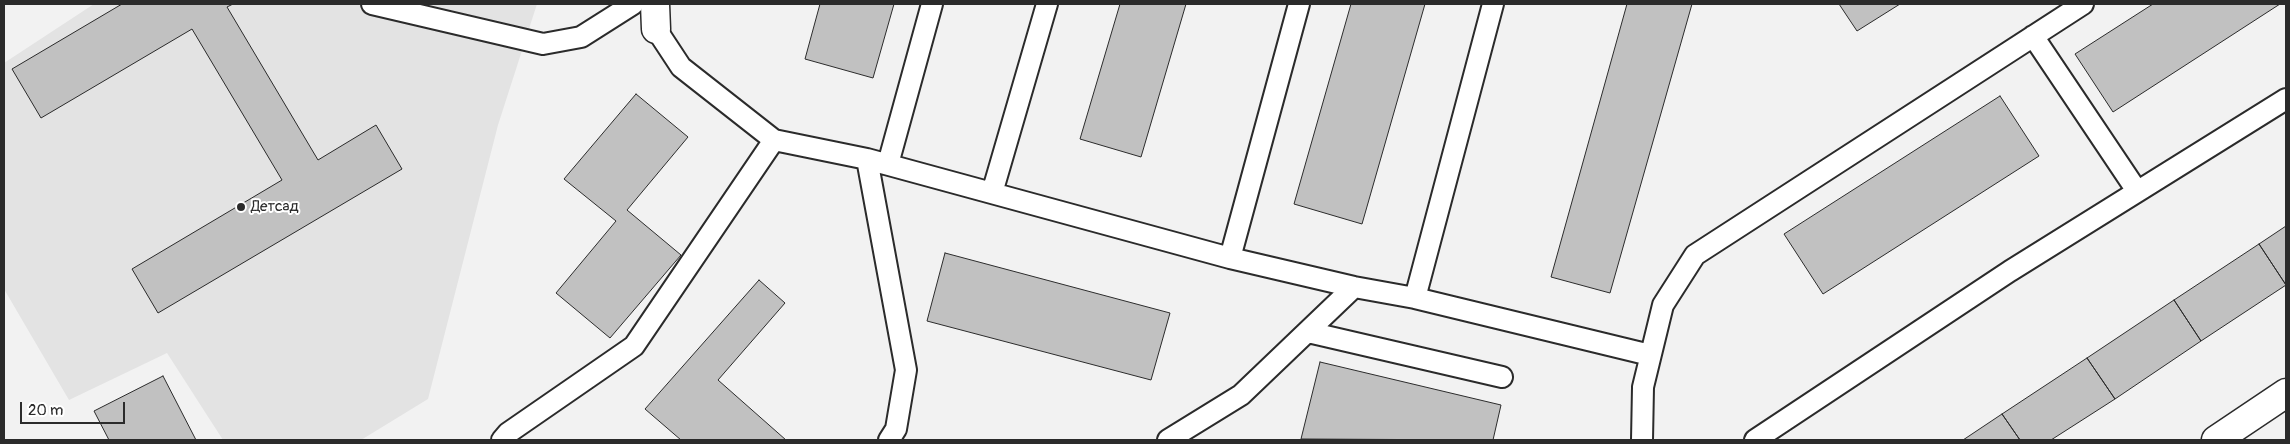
<!DOCTYPE html>
<html>
<head>
<meta charset="utf-8">
<style>
	body { margin:0 }
	#map { position:relative; width:2290px; height:444px; overflow:hidden; background:#f2f2f2; font-family:Pangolin,sans-serif }
	canvas { display:block }
	.frame { position:absolute; inset:0; border:5px solid #2b2b2b; pointer-events:none }
	.scale { position:absolute; left:20px; top:402px; width:105px; height:22px; box-sizing:border-box; border:2px solid #2b2b2b; border-top:0; padding-left:6px; font-size:15px; line-height:18px; white-space:nowrap; color:#2b2b2b; -webkit-text-stroke:4px #fff; paint-order:stroke }
</style>
</head>
<body>
<div id="map">
<canvas width="2290" height="444"></canvas>
<div class="frame"></div>
<div class="scale">20 m</div>
</div>
<script>
const c = document.querySelector('canvas').getContext('2d');
c.lineJoin = 'round';
function fillPath(path, color) { c.fillStyle = color; c.fill(path, 'evenodd'); }
const shape = rows => new Path2D(rows.map(r => 'M' + r).join(''));
function strokePath(path, color, width, dash) { c.strokeStyle = color; c.lineWidth = width; c.lineCap = dash ? 'butt' : 'round'; c.setLineDash(dash || []); c.stroke(path); }
function write(font, color, halo, rows, align = 'center') {
  c.font = font + ' Pangolin,sans-serif'; c.lineWidth = 4; c.setLineDash([]); c.textBaseline = 'middle'; c.strokeStyle = halo; c.fillStyle = color; for (const [text, x, y, turn = 0] of rows) {
    c.save(); c.translate(x, y); c.rotate((+turn || 0) * Math.PI / 180); c.textAlign = isNaN(turn) ? turn : align; if (halo) c.strokeText(text, 0, 0); c.fillText(text, 0, 0); c.restore();
  }
}
const built = shape([
	[94,4,537,4,498,125,428,399,361,440,223,440,167,353,69,400,4,289,4,63]
]);
const building = shape([
	[122,4,233,4,227,7,318,160,376,125,402,169,158,313,132,269,282,180,192,29,41,118,12,69,122,4],
	[820,4,894,4,873,78,805,59,820,4],
	[1120,4,1186,4,1141,157,1080,139,1120,4],
	[1351,4,1425,4,1362,224,1294,204,1351,4],
	[1627,4,1692,4,1610,293,1551,277,1627,4],
	[1839,4,1900,4,1857,31,1839,4],
	[2153,4,2280,4,2113,112,2075,54,2153,4],
	[636,94,688,137,627,210,681,255,610,338,556,293,616,221,564,179,636,94],
	[2000,96,2039,156,1823,294,1784,234,2000,96],
	[2286,226,2286,285,2259,244,2286,226],
	[2259,244,2286,285,2201,341,2174,300,2259,244],
	[945,253,1170,313,1151,380,927,321,945,253],
	[759,280,785,303,718,380,786,440,681,440,645,409,759,280],
	[2174,300,2201,341,2115,399,2087,358,2174,300],
	[2087,358,2115,399,2051,440,2020,440,2002,414,2087,358],
	[1320,362,1501,405,1493,440,1301,439,1320,362],
	[163,376,196,440,109,440,94,411,163,376],
	[2002,414,2020,440,1963,440,2002,414]
]);
const lane = shape([
	[372,4,543,44,581,37,633,4],
	[656,29,681,67,774,140,867,159,906,370,896,429,889,440],
	[2033,36,2137,191],
	[867,159,1230,258,1354,287,1415,298,1493,4],
	[888,164,932,4],
	[992,193,1047,4],
	[1230,258,1299,4],
	[1415,298,1650,355],
	[1308,332,1502,377],
	[502,440,508,433,634,346,774,140],
	[1168,440,1241,395,1354,287],
	[1642,440,1643,387,1663,305,1695,255,2083,4],
	[1755,440,2010,271,2286,99]
]);
const street = shape([
	[655,4,656,29]
]);
const primary = shape([
	[2216,440,2286,393]
]);
const markers = [
	[241,207,5,"#2b2b2b"]
];
const poiNames = [
	["Детсад",251,207]
];
fillPath(built, '#e3e3e3');
fillPath(building, '#c1c1c1');
strokePath(building, '#2b2b2b', 1);
strokePath(lane, '#2b2b2b', 24);
strokePath(street, '#2b2b2b', 31);
strokePath(primary, '#2b2b2b', 31);
strokePath(lane, '#fff', 20);
strokePath(street, '#fff', 28);
strokePath(primary, '#fff', 28);
for (const [x, y, r, color] of markers) { const dot = new Path2D(); dot.arc(x, y, r, 0, 2 * Math.PI); c.fillStyle = color; c.fill(dot); strokePath(dot, '#fff', 2); }
write('15px', '#2b2b2b', '#fff', poiNames, 'left');
</script>
</body>
</html>
